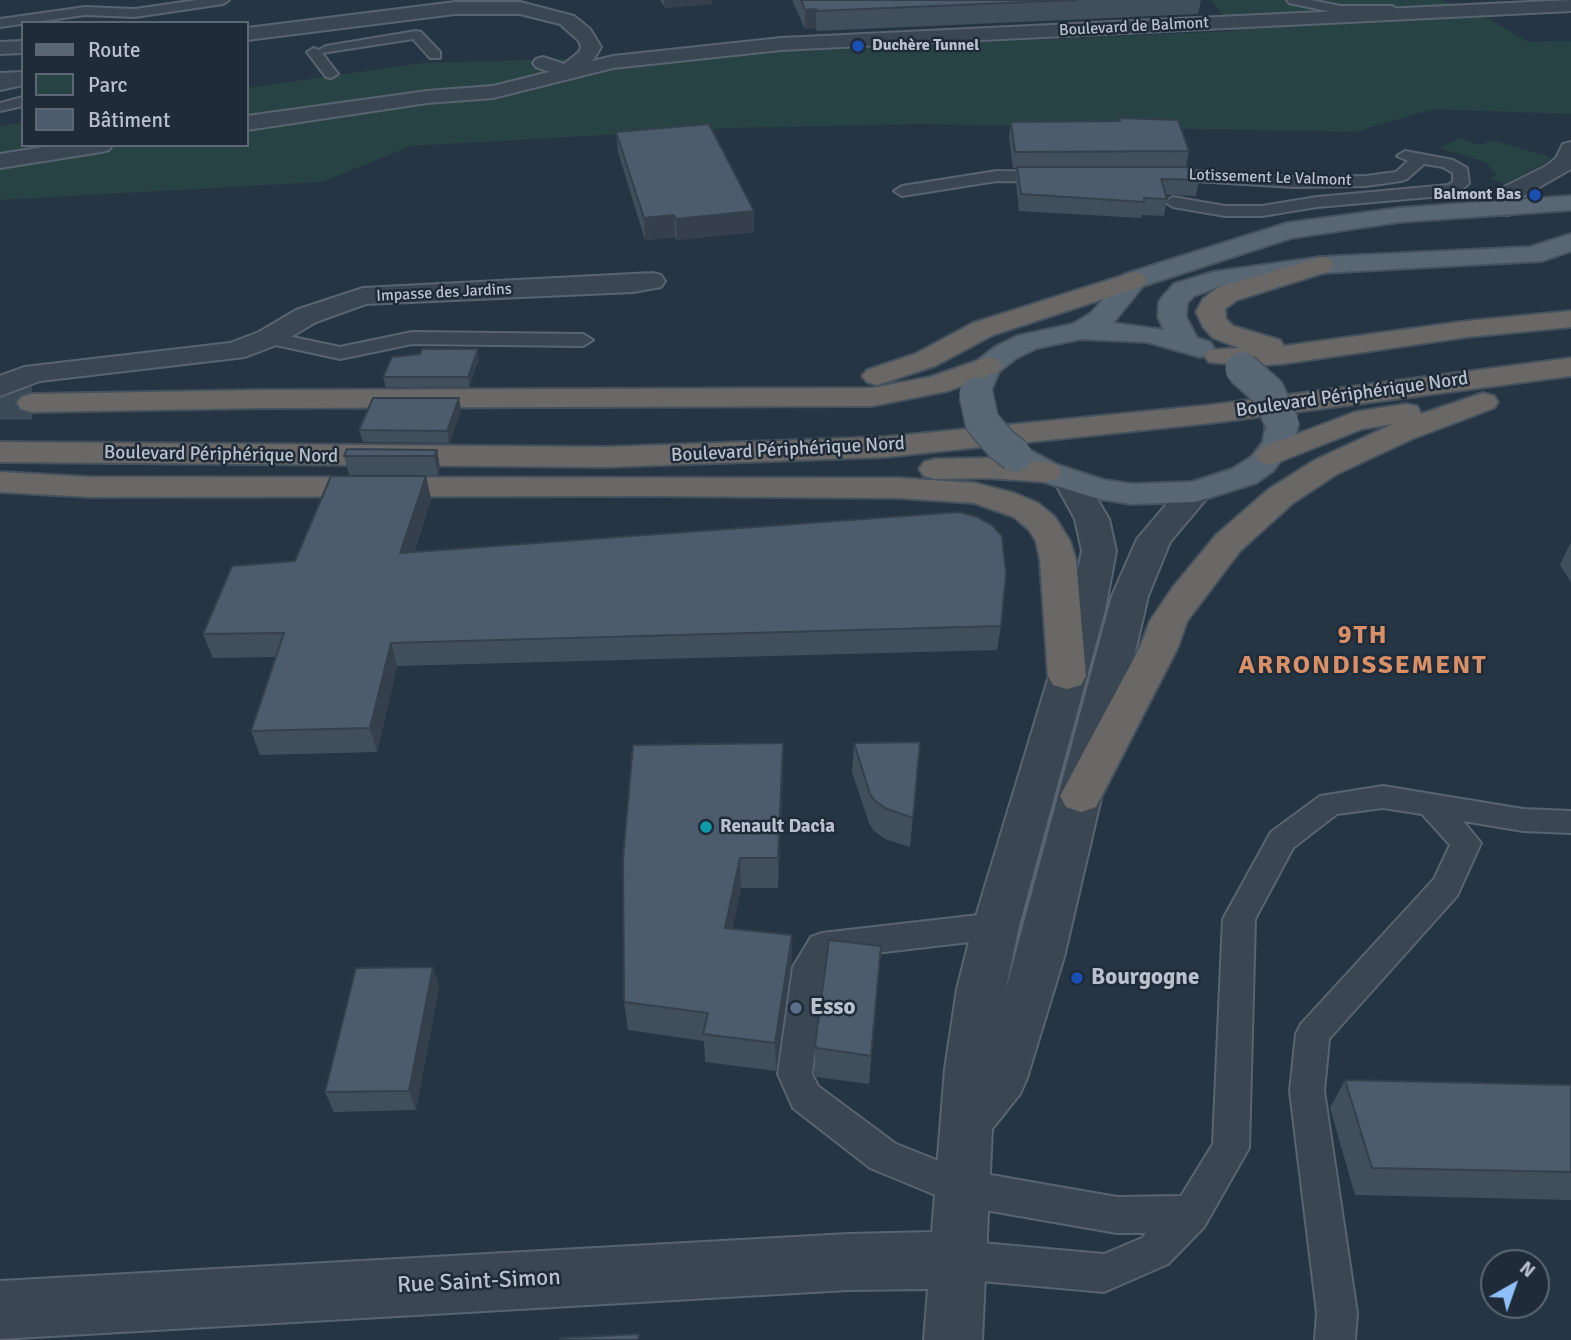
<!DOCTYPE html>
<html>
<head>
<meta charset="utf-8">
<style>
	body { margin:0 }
	#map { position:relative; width:1571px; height:1340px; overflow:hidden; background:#263543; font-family:Signika,sans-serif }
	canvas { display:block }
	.legend { position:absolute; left:21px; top:21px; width:228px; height:126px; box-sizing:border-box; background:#1f2b38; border:2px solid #5c6773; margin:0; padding:9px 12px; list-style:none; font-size:21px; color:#b8c1cc }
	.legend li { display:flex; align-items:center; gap:14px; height:35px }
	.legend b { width:35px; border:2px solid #5c6773 }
	.north { position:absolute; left:1480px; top:1249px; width:70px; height:70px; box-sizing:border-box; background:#1f2b38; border:2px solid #5c6773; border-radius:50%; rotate:40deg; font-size:19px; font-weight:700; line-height:28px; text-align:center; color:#b8c1cc }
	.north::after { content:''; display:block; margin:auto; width:24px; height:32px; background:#8fc0fa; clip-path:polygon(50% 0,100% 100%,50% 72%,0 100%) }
</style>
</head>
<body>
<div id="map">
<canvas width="1571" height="1340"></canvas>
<ul class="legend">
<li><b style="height:9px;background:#596673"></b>Route</li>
<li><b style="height:19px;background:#284344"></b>Parc</li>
<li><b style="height:19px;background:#4c5c6c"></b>Bâtiment</li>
</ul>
<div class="north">N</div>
</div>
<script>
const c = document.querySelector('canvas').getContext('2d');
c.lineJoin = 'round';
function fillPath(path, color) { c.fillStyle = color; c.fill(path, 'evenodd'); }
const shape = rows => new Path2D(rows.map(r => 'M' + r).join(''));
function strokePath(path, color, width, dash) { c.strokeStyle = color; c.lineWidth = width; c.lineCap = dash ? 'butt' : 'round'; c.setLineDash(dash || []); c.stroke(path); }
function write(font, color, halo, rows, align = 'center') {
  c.font = font + ' Signika,sans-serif'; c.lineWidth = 5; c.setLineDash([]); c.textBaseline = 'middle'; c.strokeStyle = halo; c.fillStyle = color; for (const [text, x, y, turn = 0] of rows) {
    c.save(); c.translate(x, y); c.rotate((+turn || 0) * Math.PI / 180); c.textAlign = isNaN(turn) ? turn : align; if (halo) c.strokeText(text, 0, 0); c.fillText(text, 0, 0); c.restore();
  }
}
const green = shape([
	[1211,0,1440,0,1484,16,1528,42,1571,41,1571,114,1433,109,1355,132,918,124,729,128,411,146,322,182,0,200,0,126,23,122,23,145,247,145,247,88,422,63,695,55,1234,31],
	[1459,138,1481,145,1491,140,1551,157,1547,162,1505,184,1491,179,1497,174,1485,162,1440,148]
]);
const trunkTunnel = shape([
	[0,403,32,403]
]);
const service = shape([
	[197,0,229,0,223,4,135,17,85,15,0,27,0,19,85,7,135,9,197,0],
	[1287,0,1311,0,1341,6,1392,6,1398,10,1392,14,1341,14,1289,3,1287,0],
	[416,31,421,32,440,52,440,58,430,58,413,39,322,53,338,74,331,78,326,77,307,52,314,48,319,50,326,46,416,31],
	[23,77,23,85,0,90,0,82,23,77],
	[23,97,23,106,0,111,0,103,23,97],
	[1405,151,1453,160,1467,168,1469,183,1459,193,1453,195,1317,207,1262,216,1225,216,1173,207,1165,202,1173,197,1225,206,1262,206,1317,197,1448,185,1453,182,1453,173,1443,167,1424,164,1407,179,1401,181,1366,186,1293,187,1162,179,1154,174,1162,169,1293,177,1366,176,1396,172,1408,161,1397,156,1405,151],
	[997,171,1050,172,1058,177,1050,182,997,181,902,196,894,191,902,186,997,171],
	[269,332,340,347,412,332,583,334,593,340,583,346,412,344,340,359,262,342,259,338,262,334,269,332],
	[1383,786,1523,809,1571,811,1571,833,1523,831,1463,821,1481,843,1457,896,1329,1039,1324,1091,1357,1313,1355,1340,1315,1340,1317,1313,1290,1091,1296,1034,1301,1024,1434,879,1450,845,1422,814,1383,808,1337,814,1293,848,1255,919,1249,1148,1204,1227,1168,1264,1104,1292,959,1279,945,1274,940,1260,945,1246,959,1241,1104,1254,1142,1238,1146,1233,1117,1233,962,1206,870,1168,793,1108,778,1074,793,967,811,937,822,933,996,913,1007,917,1012,926,1007,935,996,939,832,958,825,969,812,1074,818,1086,896,1144,962,1170,1117,1197,1181,1196,1213,1144,1223,919,1271,832,1320,796,1383,786]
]);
const minor = shape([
	[455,2,520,2,574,16,590,29,601,47,594,59,574,76,567,78,536,67,533,63,536,59,543,57,564,64,579,52,581,47,579,41,560,24,520,14,455,14,247,40,247,28,455,2],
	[23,41,23,53,0,54,0,42,23,41],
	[23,72,23,84,0,85,0,73,23,72],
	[1571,142,1571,169,1522,197,1516,213,1507,215,1498,213,1495,208,1502,188,1546,166,1556,158,1563,144,1571,142],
	[652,273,661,275,665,281,661,287,633,292,366,304,316,322,279,344,245,357,40,381,0,396,0,376,24,367,230,343,259,332,296,310,363,288,652,273]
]);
const tertiary = shape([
	[1571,0,1571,11,781,50,613,68,493,98,427,103,247,130,247,116,427,91,493,86,613,56,781,38,1571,0],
	[56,145,112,145,109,150,101,152,0,168,0,154,56,145],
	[1070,471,1082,474,1109,519,1116,551,1105,610,1019,926,1005,993,1112,596,1137,539,1183,485,1195,482,1207,485,1212,492,1170,542,1148,596,1064,957,1027,1078,1020,1094,992,1129,982,1340,924,1340,928,1289,848,1290,0,1339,0,1281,848,1234,932,1232,945,1069,957,989,973,926,1069,610,1082,551,1075,519,1054,481,1058,474,1070,471]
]);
const primary = shape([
	[1571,196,1571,210,1399,222,1291,238,1143,286,1113,323,1164,330,1158,317,1159,302,1163,296,1174,284,1213,272,1321,257,1530,247,1571,234,1571,251,1542,261,1321,273,1218,287,1194,296,1187,303,1186,317,1197,338,1210,342,1214,348,1210,354,1200,357,1147,342,1081,339,1037,348,1015,359,999,372,987,400,976,403,965,400,961,394,964,380,978,360,995,347,1017,336,1073,324,1091,313,1125,274,1287,223,1399,208,1571,196],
	[1282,414,1293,416,1298,423,1295,443,1273,471,1256,483,1195,502,1132,504,1099,499,1034,479,1004,462,999,455,1004,448,1015,445,1026,448,1058,465,1104,480,1132,484,1192,482,1232,469,1251,457,1263,442,1266,423,1271,416,1282,414]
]);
const trunk = shape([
	[1321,257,1330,259,1334,265,1330,271,1237,300,1225,309,1226,319,1233,326,1280,340,1284,346,1467,321,1571,311,1571,327,1467,337,1281,364,1250,366,1209,362,1204,356,1209,350,1239,348,1213,338,1203,327,1196,312,1203,299,1217,288,1321,257],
	[1134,272,1143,274,1147,280,1143,286,993,335,935,366,877,385,867,382,862,376,867,370,915,354,973,323,1134,272],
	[988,357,998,360,1003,366,998,372,948,391,872,406,263,408,32,412,21,409,17,403,21,397,32,394,263,390,872,388,930,377,988,357],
	[1571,358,1571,376,1211,423,885,457,607,467,0,462,0,442,607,447,885,437,1211,405,1571,358],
	[1483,393,1494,396,1498,402,1494,408,1412,439,1337,474,1293,503,1240,551,1187,621,1178,647,1096,807,1081,812,1066,807,1060,796,1140,647,1150,621,1173,587,1216,535,1269,489,1315,460,1393,424,1362,429,1271,465,1260,462,1255,455,1260,448,1355,412,1406,404,1417,406,1421,414,1483,393],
	[987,458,1046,462,1058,465,1062,472,1058,479,1046,482,987,478,935,479,924,476,919,469,924,462,935,459,987,458],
	[0,472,90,477,899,478,975,483,1014,493,1038,503,1055,517,1070,541,1076,560,1086,676,1081,685,1067,689,1053,685,1048,676,1040,560,1036,541,1029,530,1014,517,974,503,899,498,654,496,90,497,0,492,0,472]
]);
const primaryBridge = shape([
	[1242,369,1268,392,1282,423],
	[976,394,982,422,1001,444,1015,455]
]);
const wall = shape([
	[660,0,712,0,712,4,665,8],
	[792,0,1201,0,1198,14,817,31,816,28,805,29],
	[1120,118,1189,151,1186,167,1199,180,1196,196,1166,195,1167,199,1164,216,1142,215,1141,218,1019,211,1016,183,1017,168,1013,168,1009,138,1011,122,1119,121],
	[616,132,754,211,754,232,677,240,675,237,645,240,618,152],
	[479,359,469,387,386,387,383,377],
	[461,410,449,443,363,442,359,430],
	[437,450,440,468,438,475,349,475,344,456],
	[426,476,431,499,414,552,1001,626,997,650,397,666,377,752,260,755,251,731,276,657,213,658,203,634,295,561],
	[1571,542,1571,582,1560,565],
	[920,742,910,847,885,839,873,830,869,823,852,772,854,743],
	[783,743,783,773,778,888,741,888,732,929,792,935,791,965,776,1071,705,1062,704,1041,628,1030,624,1002],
	[881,946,869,1084,816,1077,815,1074,815,1045],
	[433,967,439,987,416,1110,334,1112,325,1092],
	[1345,1080,1571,1085,1571,1200,1355,1195,1330,1108]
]);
const shadedWall = shape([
	[664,0,712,0,712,4,665,8],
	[816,9,816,28,805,29,805,10],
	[754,211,754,232,677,240,676,219],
	[674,215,675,237,645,240,644,218],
	[478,349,479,359,469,387,468,377],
	[459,398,461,410,449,443,447,431],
	[437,450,440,468,438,475,434,456],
	[426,476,431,499,405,576,400,553],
	[391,643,397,666,377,752,370,728],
	[783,743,783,773,778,888,778,858],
	[740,858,741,888,727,957,725,928],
	[792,935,791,965,776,1071,775,1043],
	[433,967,439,987,416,1110,409,1091]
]);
const building = shape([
	[801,0,1076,0,817,11,816,9,805,10,801,0],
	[1120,118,1178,120,1189,151,1015,152,1011,122,1120,121,1120,118],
	[709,124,754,211,676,219,674,215,644,218,616,132,709,124],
	[1017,167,1194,167,1199,180,1161,179,1167,199,1144,198,1144,202,1021,194,1017,167],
	[422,349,478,349,468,377,383,377,392,357,420,354,422,349],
	[373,398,459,398,447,431,359,430,373,398],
	[347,449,437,450,434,456,344,456,347,449],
	[331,476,426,476,400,553,959,512,977,517,992,525,1002,536,1006,574,1001,626,391,643,370,728,251,731,284,633,203,634,232,566,295,561,331,476],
	[920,742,913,818,887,809,875,801,870,794,854,743,920,742],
	[783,743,778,858,740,858,725,928,792,935,775,1043,703,1034,708,1013,624,1002,623,858,633,745,783,743],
	[829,940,881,946,871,1056,817,1048,815,1045,829,940],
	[433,967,409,1091,325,1092,356,968,433,967],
	[1345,1080,1571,1085,1571,1172,1372,1168,1345,1080],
	[639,1334,638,1340,559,1340,560,1338,639,1334]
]);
const markers = [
	[858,46,7,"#1a4fb4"],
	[1535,195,7,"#1a4fb4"],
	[706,827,7,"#0f9aa8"],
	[1077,978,7,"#1a4fb4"],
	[796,1008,7,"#5c6f8a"]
];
const farStreetnames = [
	["Boulevard de Balmont",1134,27,-3],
	["Lotissement Le Valmont",1270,178,2],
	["Impasse des Jardins",444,293,-3]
];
const farPoinames = [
	["Duchère Tunnel",872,46],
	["Balmont Bas",1521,195,"right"]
];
const streetNames = [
	["Boulevard Périphérique Nord",1352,395,-8],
	["Boulevard Périphérique Nord",788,450,-3],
	["Boulevard Périphérique Nord",221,455,1]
];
const poiNames = [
	["Renault Dacia",720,827]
];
const nearPoinames = [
	["Bourgogne",1091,978],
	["Esso",810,1008]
];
const nearStreetnames = [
	["Rue Saint-Simon",479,1282,-3]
];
const districtNames = [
	["9TH",1363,636],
	["ARRONDISSEMENT",1363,666]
];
fillPath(green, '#284344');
strokePath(trunkTunnel, '#3c4a58', 33, [33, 17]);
strokePath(service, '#596470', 4);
strokePath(minor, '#596470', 4);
strokePath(tertiary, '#596470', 4);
strokePath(primary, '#47525f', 4);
strokePath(trunk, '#45515d', 4);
fillPath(service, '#3b4653');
fillPath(minor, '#3b4653');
fillPath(tertiary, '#3b4653');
fillPath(primary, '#596673');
fillPath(trunk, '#696866');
strokePath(primaryBridge, '#47525f', 36, []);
strokePath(primaryBridge, '#596673', 33);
fillPath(wall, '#414f5d');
fillPath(shadedWall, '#35404c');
fillPath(building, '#4c5c6c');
strokePath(building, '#35404c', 2);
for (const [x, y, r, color] of markers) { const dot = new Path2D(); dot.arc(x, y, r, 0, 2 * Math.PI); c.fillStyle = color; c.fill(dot); strokePath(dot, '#1f2b38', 2.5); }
write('16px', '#b8c1cc', '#1f2b38', farStreetnames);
write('bold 16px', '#b8c1cc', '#1f2b38', farPoinames, 'left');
write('19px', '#b8c1cc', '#1f2b38', streetNames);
write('bold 19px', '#b8c1cc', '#1f2b38', poiNames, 'left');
write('bold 23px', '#b8c1cc', '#1f2b38', nearPoinames, 'left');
write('23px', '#b8c1cc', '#1f2b38', nearStreetnames);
c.letterSpacing = '2px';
write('bold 26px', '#d99067', '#1f2b38', districtNames);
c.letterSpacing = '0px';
</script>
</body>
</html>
